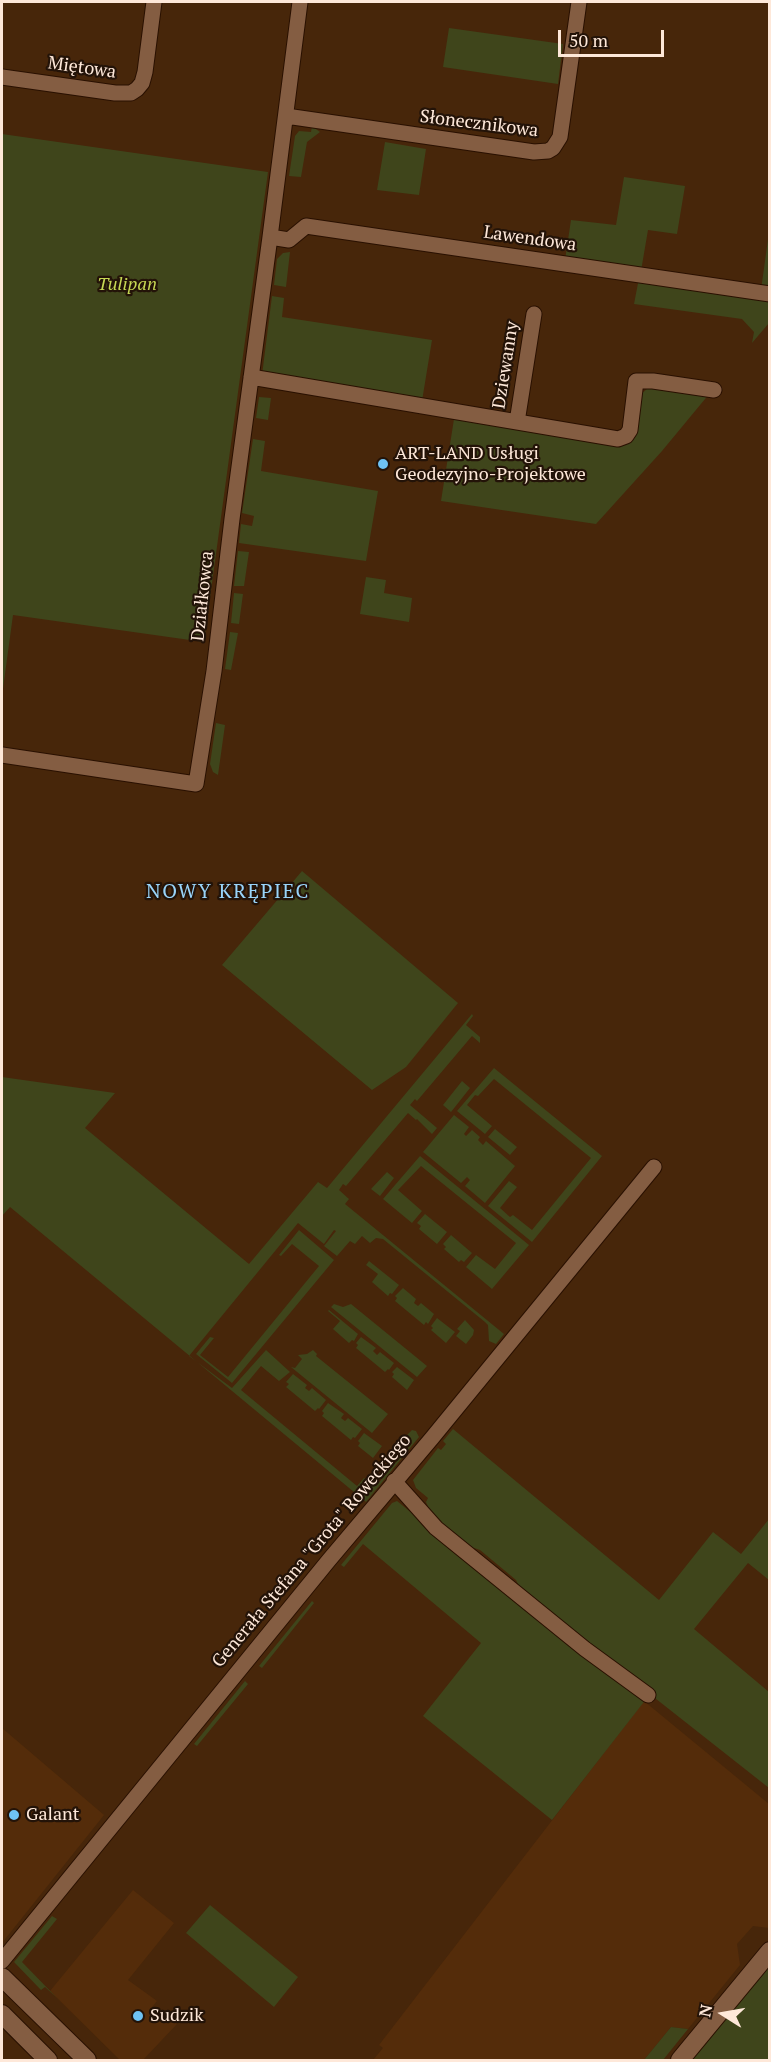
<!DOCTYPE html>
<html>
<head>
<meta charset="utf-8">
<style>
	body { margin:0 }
	#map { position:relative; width:771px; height:2062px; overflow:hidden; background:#47260a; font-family:"PT Serif",serif }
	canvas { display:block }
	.frame { position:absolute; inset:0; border:3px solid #fee8d9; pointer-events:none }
	.north { position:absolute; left:693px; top:1984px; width:60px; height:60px; -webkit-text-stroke:4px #231308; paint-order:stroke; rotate:281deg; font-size:16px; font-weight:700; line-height:24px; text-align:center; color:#fee8d9 }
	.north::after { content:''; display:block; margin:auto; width:21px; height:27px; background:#fee8d9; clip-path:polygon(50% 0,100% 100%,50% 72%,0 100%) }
	.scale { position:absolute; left:558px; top:30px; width:106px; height:27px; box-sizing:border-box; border:3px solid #fee8d9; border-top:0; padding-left:8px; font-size:18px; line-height:21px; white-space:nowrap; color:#fee8d9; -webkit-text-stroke:4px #231308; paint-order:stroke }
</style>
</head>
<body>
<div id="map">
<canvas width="771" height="2062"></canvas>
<div class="frame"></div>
<div class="north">N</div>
<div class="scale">50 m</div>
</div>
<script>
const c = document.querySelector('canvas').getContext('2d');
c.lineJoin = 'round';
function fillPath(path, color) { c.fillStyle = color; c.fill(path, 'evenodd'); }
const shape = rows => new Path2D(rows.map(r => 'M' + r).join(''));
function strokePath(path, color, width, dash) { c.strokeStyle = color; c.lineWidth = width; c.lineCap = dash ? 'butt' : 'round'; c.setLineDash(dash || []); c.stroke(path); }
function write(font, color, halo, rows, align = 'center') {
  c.font = font + ' "PT Serif",serif'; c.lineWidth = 4.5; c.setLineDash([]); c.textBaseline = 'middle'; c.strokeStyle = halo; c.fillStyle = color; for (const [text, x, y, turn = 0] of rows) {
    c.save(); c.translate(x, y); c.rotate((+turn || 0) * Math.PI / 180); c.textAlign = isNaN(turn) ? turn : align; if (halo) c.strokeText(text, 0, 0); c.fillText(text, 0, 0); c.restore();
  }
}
const built = shape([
	[644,1701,769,1804,769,1928,753,1926,737,1944,740,1965,688,2029,671,2027,644,2060,373,2060,383,2048,379,2045],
	[2,1728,104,1815,2,1943],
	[133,1890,174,1923,128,1980,157,2001,152,2007,168,2020,170,2019,177,2024,143,2060,120,2060,50,1991]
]);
const green = shape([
	[449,28,563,44,558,84,443,67],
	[312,126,320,132,307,142,301,177,289,176,295,136,299,131,311,132],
	[2,134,268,172,204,642,13,615,2,696],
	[385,142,426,149,419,195,377,190],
	[624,177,685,186,677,234,648,230,641,271,565,260,571,220,616,225],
	[769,232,769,323,752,343,754,332,742,319,634,304,639,278,760,297],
	[290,252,286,287,274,285,277,259,283,253],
	[272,296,284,298,282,317,432,340,422,401,262,375],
	[648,388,710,393,662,451,596,524,441,501,454,419,624,443,640,395],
	[259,397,271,398,268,420,256,418],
	[253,439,265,441,261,471,378,491,366,561,239,543,241,524,252,526,254,516,242,513],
	[238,551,249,552,244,586,234,586],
	[366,577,386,580,384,593,412,598,409,622,360,614],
	[234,593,243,594,239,624,231,623],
	[230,632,238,633,231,670,225,669],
	[216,723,225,725,218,775,213,772,210,764],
	[302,871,458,1003,406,1067,372,1090,222,965],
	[472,1014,473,1016,466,1025,480,1037,480,1043,472,1036,417,1101,415,1099,410,1105,437,1128,432,1134,417,1119,416,1120,408,1113,346,1186,343,1184,339,1190,349,1199,345,1204,504,1334,496,1344,489,1341,488,1325,485,1322,383,1239,376,1238,370,1243,362,1236,355,1244,350,1241,337,1256,324,1246,336,1231,334,1230,324,1244,298,1223,189,1356,232,1388,266,1350,290,1372,279,1381,261,1366,241,1390,357,1486,364,1478,376,1486,412,1443,405,1437,412,1430,416,1431,419,1437,366,1502,10,1207,2,1216,2,1077,115,1093,85,1128,249,1264,318,1182,327,1188],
	[494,1068,602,1156,532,1242,488,1206,509,1181,517,1187,500,1208,510,1217,513,1215,532,1230,591,1158,494,1079,478,1096,475,1095,467,1105,492,1126,485,1134,457,1111],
	[462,1081,470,1088,451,1112,443,1105],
	[454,1115,469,1127,464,1134,466,1136,472,1130,480,1137,478,1140,483,1145,486,1141,515,1166,485,1203,465,1186,470,1180,467,1177,461,1183,423,1152],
	[495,1129,517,1147,510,1155,488,1137],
	[420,1156,529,1245,492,1289,466,1267,476,1255,495,1269,516,1243,421,1166,398,1190,422,1211,412,1223,383,1199],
	[387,1172,394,1178,380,1196,371,1189],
	[425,1214,447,1232,437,1244,419,1229,421,1226,417,1223],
	[299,1230,334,1260,232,1383,196,1354,210,1337,214,1338,200,1355,228,1377,319,1266,292,1244,281,1256,279,1255],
	[451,1235,472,1253,464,1262,461,1260,459,1262,444,1249,446,1247,443,1244],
	[369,1261,399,1285,392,1294,390,1293,388,1296,372,1282,378,1274,366,1265],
	[403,1288,416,1299,414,1303,418,1306,421,1303,434,1314,428,1324,426,1322,424,1325,395,1301,397,1298,395,1296],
	[334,1304,343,1307,351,1304,427,1366,417,1377,331,1307],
	[329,1310,358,1334,354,1341,352,1340,349,1343,333,1329,340,1321,328,1311],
	[437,1318,455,1332,446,1343,431,1330,433,1328,431,1326],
	[465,1320,474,1330,473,1335,466,1344,456,1336,460,1331,457,1329],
	[361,1337,376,1348,373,1351,377,1355,380,1352,394,1363,389,1370,388,1369,385,1372,356,1348,358,1345,356,1343],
	[313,1350,317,1354,316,1356,388,1414,372,1433,291,1367,295,1368,302,1359,298,1355,307,1354],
	[397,1367,414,1380,407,1390,392,1377,394,1374,392,1372],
	[293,1374,307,1385,305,1388,309,1391,312,1388,326,1400,319,1409,318,1408,315,1411,286,1387,289,1384,286,1382],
	[328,1403,344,1414,341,1418,345,1421,348,1418,362,1429,355,1438,353,1437,351,1440,322,1416,324,1413,322,1411],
	[453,1429,659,1600,713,1532,741,1554,769,1519,769,1580,748,1563,694,1629,769,1692,769,1788,523,1594,516,1580,480,1550,462,1544,432,1516,426,1502,428,1498,416,1488,413,1480,438,1448,441,1450,446,1444,443,1441],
	[364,1433,382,1446,373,1458,358,1446,360,1443,358,1441],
	[397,1501,588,1656,647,1698,552,1820,423,1716,481,1643,363,1544,344,1567,341,1565,392,1503],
	[312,1601,314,1603,262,1668,259,1666],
	[245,1681,248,1684,197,1746,194,1744],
	[210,1905,298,1977,274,2007,186,1933],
	[52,1916,57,1919,22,1962,57,1998,45,1987,41,1990,14,1962],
	[769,1962,769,2060,692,2060,693,2057],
	[671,2027,688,2029,663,2060,644,2060]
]);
const street = shape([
	[2,77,115,93,131,93,137,89,142,83,145,72,154,2],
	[286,116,534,152,548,151,553,148,560,137,579,2],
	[270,237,300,2],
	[251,377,618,439,626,436,630,430,636,381,653,381,714,390],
	[517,422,534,314],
	[2,755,196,784,214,671,232,519,270,237,289,240,306,226,770,294],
	[394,1481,436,1528,585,1649,648,1695],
	[2,1961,329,1560,432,1438,654,1167]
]);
const secondary = shape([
	[2,1977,87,2060],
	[2,2014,48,2060],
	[680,2060,770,1951]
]);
const markers = [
	[383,464,6,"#6ec2f3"],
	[14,1815,6,"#6ec2f3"],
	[138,2016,6,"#6ec2f3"]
];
const streetNames = [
	["Miętowa",82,68,8],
	["Słonecznikowa",479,124,7],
	["Lawendowa",530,239,8],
	["Dziewanny",506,365,-81],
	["Działkowca",203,596,-84],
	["Generała Stefana \"Grota\" Roweckiego",312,1551,-50]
];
const parkNames = [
	["Tulipan",127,285]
];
const poiNames = [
	["ART-LAND Usługi",395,454],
	["Geodezyjno-Projektowe",395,475],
	["Galant",26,1815],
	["Sudzik",150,2016]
];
const neighbourhoodNames = [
	["NOWY KRĘPIEC",228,892]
];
fillPath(built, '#542c0a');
fillPath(green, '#3f451b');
strokePath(street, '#291000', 17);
strokePath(secondary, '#291000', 20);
strokePath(street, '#845d42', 15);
strokePath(secondary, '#845d42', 18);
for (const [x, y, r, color] of markers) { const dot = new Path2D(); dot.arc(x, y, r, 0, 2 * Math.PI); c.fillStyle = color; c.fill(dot); strokePath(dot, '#231308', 2); }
write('18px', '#fee8d9', '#231308', streetNames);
write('italic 18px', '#c7d854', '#231308', parkNames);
write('18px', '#fee8d9', '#231308', poiNames, 'left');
c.letterSpacing = '1.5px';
write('20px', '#99d4f9', '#231308', neighbourhoodNames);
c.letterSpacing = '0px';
</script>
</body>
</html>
